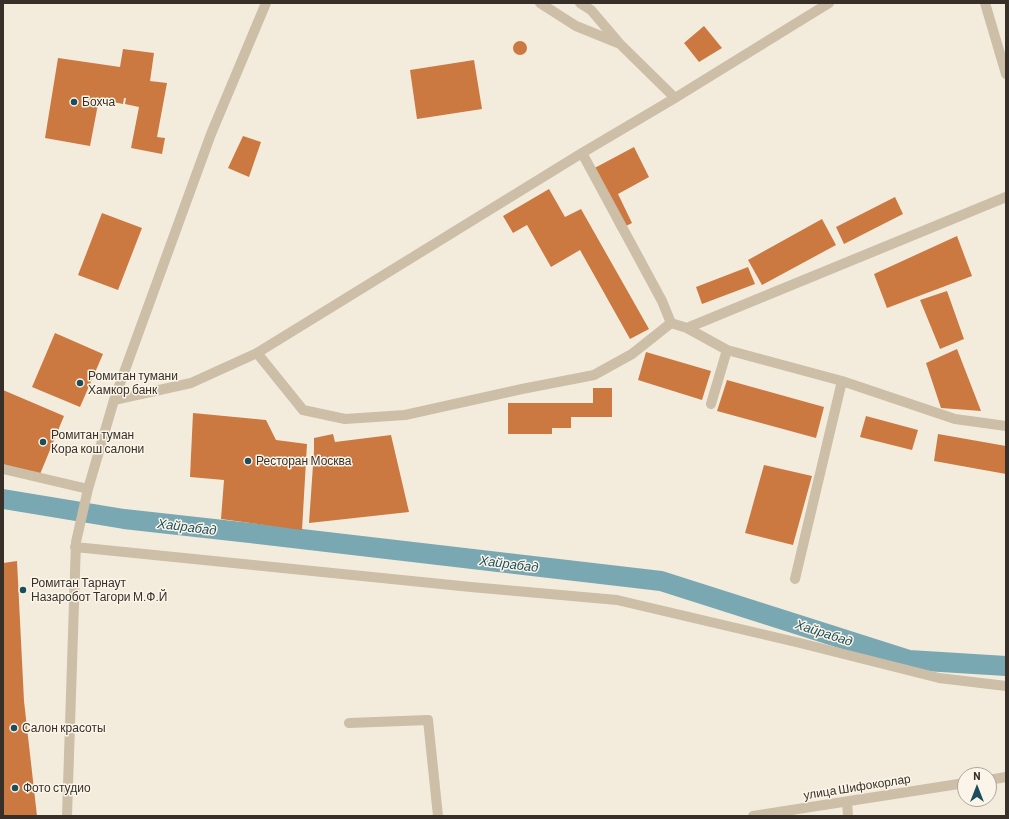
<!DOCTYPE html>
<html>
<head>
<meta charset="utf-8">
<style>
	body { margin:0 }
	#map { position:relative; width:1009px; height:819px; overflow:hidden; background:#f3ecdc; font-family:Barlow,sans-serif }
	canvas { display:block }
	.frame { position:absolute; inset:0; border:4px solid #383028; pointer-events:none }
	.north { position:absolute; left:957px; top:767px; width:40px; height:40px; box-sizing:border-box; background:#fbf5e9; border:1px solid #ada69c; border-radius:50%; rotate:0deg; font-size:11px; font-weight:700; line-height:16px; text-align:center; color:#383028 }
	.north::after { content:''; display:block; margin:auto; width:14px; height:18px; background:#1b4e5c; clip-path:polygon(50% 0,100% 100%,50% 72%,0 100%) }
</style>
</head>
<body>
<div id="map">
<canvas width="1009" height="819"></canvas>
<div class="frame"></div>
<div class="north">N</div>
</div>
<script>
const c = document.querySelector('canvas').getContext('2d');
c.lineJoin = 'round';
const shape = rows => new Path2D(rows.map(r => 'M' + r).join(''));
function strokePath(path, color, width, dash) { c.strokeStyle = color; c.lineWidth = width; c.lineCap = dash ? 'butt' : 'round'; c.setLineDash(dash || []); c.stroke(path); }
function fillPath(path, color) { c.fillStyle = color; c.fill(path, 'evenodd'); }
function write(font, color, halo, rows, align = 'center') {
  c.font = font + ' Barlow,sans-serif'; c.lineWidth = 3; c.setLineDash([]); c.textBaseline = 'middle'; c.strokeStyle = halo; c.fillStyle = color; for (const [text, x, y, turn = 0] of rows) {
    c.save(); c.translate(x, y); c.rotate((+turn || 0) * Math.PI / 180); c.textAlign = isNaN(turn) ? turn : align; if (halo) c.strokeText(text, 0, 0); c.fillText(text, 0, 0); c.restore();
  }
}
const canal = shape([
	[3,499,124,519,250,533,661,581,909,660,1006,666]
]);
const building = shape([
	[704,26,722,48,699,62,684,43],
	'513 48a7 7 0 1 1 14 0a7 7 0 1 1-14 0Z',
	[123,49,154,53,150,81,167,83,157,137,165,138,162,154,131,148,139,107,125,104,126,98,124,98,123,104,99,99,90,146,45,138,58,58,120,67],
	[474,60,482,109,417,119,410,70],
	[243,136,261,142,249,177,228,168],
	[634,147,649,177,618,194,632,223,618,230,589,171],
	[549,189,565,217,581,209,649,329,630,339,580,250,551,267,527,225,513,233,503,216],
	[895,197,903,214,844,244,836,227],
	[102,213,142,228,118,290,78,275],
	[822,219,836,245,762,285,748,260],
	[957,236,972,276,887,308,874,274],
	[748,267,755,284,702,304,696,287],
	[947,291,964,339,940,349,920,300],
	[55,333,103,354,80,407,32,387],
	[957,349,981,411,941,408,926,363],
	[646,352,711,371,702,400,638,380],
	[727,380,824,407,816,438,717,411],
	[593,388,612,388,612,417,571,417,571,428,552,428,552,434,508,434,508,403,593,403],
	[3,390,64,416,38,479,3,464],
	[193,413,266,420,276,440,307,444,302,530,221,519,224,480,190,477],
	[866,416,918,430,912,450,860,437],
	[333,434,335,442,391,435,409,512,309,523,314,451,314,438],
	[938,434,1006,446,1006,474,934,461],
	[764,465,812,476,793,545,745,533],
	[17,561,24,701,37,816,3,816,3,563]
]);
const minor = shape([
	[540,3,576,26,618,43],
	[580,3,591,10,620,44,675,98],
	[985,3,1006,74],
	[582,153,662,301,671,323],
	[687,328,1006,197],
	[257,353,303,410,345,419,405,415,522,389,594,375,632,354,671,323,687,328,727,350,842,381,955,419,1006,426],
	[114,400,191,383,257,353,582,153,675,98,829,3],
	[711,404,727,350],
	[3,469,88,489],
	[75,547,471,587,617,600,800,643,939,678,1006,686],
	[795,579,842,381],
	[349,723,428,720,438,816],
	[989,780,1006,777],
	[847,802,848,816],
	[67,816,76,542,88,489,114,400,211,134,266,3],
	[753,816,965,783]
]);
const markers = [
	[74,102,4,"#1b4e5c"],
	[80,383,4,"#1b4e5c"],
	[43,442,4,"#1b4e5c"],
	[248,461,4,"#1b4e5c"],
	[23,590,4,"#1b4e5c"],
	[14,728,4,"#1b4e5c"],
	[15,788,4,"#1b4e5c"]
];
const poiNames = [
	["Бохча",82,102],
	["Ромитан тумани",88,376],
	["Хамкор банк",88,390],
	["Ромитан туман",51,435],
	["Кора кош салони",51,449],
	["Ресторан Москва",256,461],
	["Ромитан Тарнаут",31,583],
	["Назаробот Тагори М.Ф.Й",31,597],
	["Салон красоты",22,728],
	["Фото студио",23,788]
];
const streetNames = [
	["улица Шифокорлар",857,787,-9]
];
const waterNames = [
	["Хайрабад",187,527,7],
	["Хайрабад",509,564,7],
	["Хайрабад",824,633,18]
];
strokePath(canal, '#79a7b2', 20);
fillPath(building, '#cc7841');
strokePath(minor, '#ccbea7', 10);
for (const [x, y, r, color] of markers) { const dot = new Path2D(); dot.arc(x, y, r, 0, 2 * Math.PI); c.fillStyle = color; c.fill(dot); strokePath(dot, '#fbf5e9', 1.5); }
write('12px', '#383028', '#fbf5e9', poiNames, 'left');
write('12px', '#383028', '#fbf5e9', streetNames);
write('italic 13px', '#1b4e5c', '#fbf5e9', waterNames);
</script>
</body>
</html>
